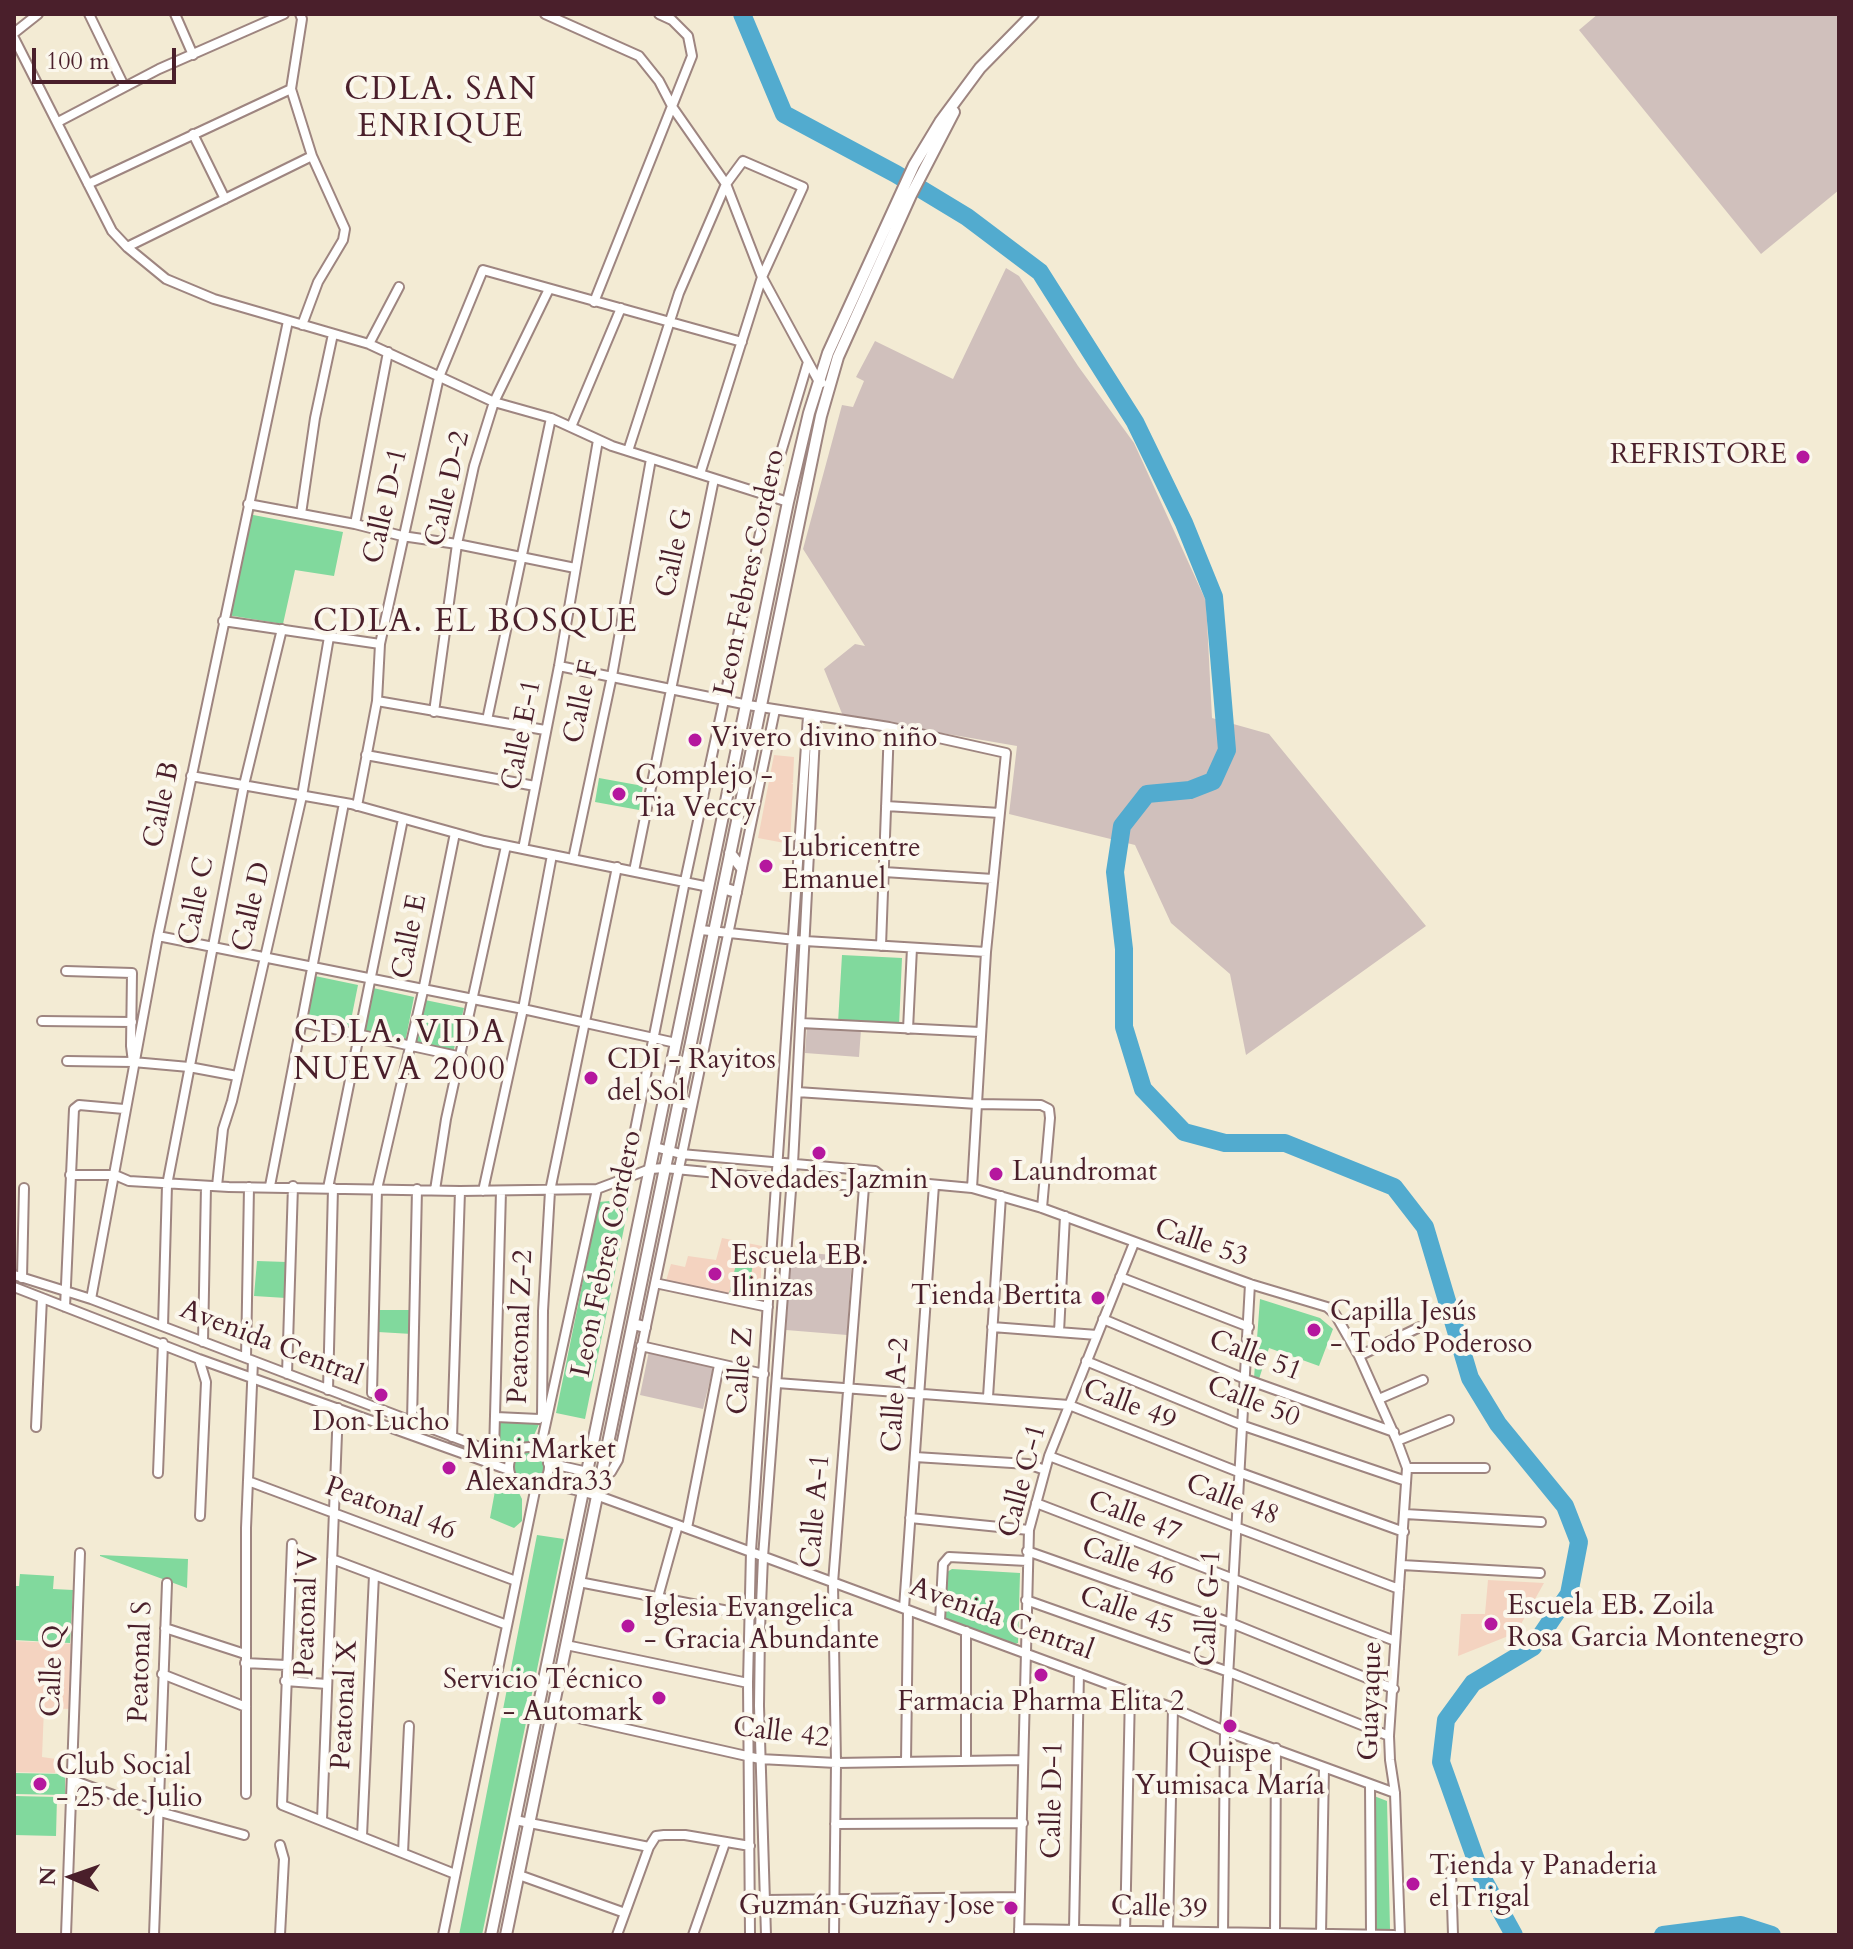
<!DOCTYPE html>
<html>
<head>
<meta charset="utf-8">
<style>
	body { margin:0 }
	#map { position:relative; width:1853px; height:1949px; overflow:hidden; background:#f3ebd4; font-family:Cardo,serif }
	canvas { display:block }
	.frame { position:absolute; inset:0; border:16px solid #4a1f2b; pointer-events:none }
	.north { position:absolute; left:32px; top:1837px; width:80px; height:80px; -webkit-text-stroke:6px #fbf7ec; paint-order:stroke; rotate:272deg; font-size:22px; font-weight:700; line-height:32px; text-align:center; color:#4a1f2b }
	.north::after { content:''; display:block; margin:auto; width:28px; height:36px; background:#4a1f2b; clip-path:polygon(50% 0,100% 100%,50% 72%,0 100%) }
	.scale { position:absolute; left:32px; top:48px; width:144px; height:36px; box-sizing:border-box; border:4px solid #4a1f2b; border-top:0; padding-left:10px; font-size:24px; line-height:28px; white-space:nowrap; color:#4a1f2b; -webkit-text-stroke:6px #fbf7ec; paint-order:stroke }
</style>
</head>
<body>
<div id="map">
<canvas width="1853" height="1949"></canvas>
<div class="frame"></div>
<div class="north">N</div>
<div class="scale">100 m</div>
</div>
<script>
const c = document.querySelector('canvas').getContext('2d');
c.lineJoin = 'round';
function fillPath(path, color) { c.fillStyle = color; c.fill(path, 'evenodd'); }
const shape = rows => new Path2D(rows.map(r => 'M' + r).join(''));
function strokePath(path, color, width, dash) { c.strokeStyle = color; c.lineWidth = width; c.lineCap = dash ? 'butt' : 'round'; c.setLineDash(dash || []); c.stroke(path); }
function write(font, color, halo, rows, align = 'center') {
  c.font = font + ' Cardo,serif'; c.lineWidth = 8; c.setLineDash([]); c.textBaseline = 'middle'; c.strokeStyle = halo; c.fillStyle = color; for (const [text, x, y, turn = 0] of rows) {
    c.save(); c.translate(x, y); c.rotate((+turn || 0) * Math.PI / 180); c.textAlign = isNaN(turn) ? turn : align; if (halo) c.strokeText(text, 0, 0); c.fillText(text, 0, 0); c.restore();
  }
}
const built = shape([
	[774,755,794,757,793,783,791,783,793,784,790,844,758,838],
	[722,1238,762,1246,760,1302,666,1281,671,1264,685,1267,688,1256,716,1260],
	[1488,1580,1544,1583,1516,1633,1458,1656,1461,1614,1485,1614],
	[14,1641,75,1644,71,1709,44,1708,42,1757,56,1759,55,1773,14,1772]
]);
const industrial = shape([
	[1598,14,1839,14,1839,190,1761,254,1579,30],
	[1006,268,1019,276,1078,366,1134,443,1206,601,1212,718,1269,734,1426,926,1246,1055,1230,974,1171,923,1135,845,1009,814,1017,746,843,716,824,669,855,644,865,646,803,549,842,405,853,407,864,381,856,377,875,341,953,379],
	[807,1026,861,1030,859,1057,805,1053],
	[791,1251,852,1257,847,1335,786,1330],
	[649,1351,713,1368,703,1409,640,1395]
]);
const green = shape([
	[248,514,343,532,334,576,295,570,283,624,227,615],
	[599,778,643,786,639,810,595,802],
	[842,955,902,958,899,1026,838,1023],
	[315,976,358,985,349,1030,305,1020],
	[373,988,414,997,405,1043,364,1033],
	[425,1000,464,1008,453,1053,416,1045],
	[630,1199,585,1419,556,1413,599,1202],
	[737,1260,753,1264,747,1298,729,1294],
	[257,1261,287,1262,286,1298,254,1296],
	[1260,1299,1320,1318,1333,1329,1319,1366,1269,1348,1259,1379,1254,1378],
	[380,1310,411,1310,412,1334,378,1332],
	[499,1420,540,1422,530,1444,512,1451,496,1449],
	'512 1467a17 17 0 1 1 34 0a17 17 0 1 1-34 0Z',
	[497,1480,519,1493,522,1499,522,1521,514,1528,490,1518],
	[537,1535,564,1539,482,1935,459,1935],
	[100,1555,188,1559,187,1588,100,1556],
	[952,1569,1020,1573,1018,1643,1015,1644,942,1617,947,1572],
	[20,1574,54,1576,53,1589,73,1590,70,1643,14,1640,14,1586,19,1586],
	[14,1773,65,1774,65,1795,14,1794],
	[14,1796,57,1797,56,1836,14,1835],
	[1374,1796,1387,1801,1390,1929,1374,1929]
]);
const river = shape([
	[742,14,784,114,896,174,967,217,1040,272,1135,422,1184,523,1214,597,1227,750,1213,781,1190,790,1147,794,1122,826,1115,872,1124,949,1124,1027,1143,1089,1184,1132,1225,1143,1285,1143,1394,1187,1425,1227,1470,1378,1498,1424,1565,1506,1579,1542,1569,1594,1533,1647,1473,1683,1446,1720,1441,1762,1482,1877,1514,1935],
	[1663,1935,1741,1925,1772,1935]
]);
const minor = shape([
	[89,14,124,86],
	[175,14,193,55],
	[300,14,302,19,291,89,312,156,345,229,343,240,318,282,302,325],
	[545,14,639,56,659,81,673,108,726,184,762,277,819,382,822,383],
	[14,33,38,14],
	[14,38,112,231,127,247,166,279,214,299,369,344,494,402,551,418,612,446,788,502],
	[58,122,159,69,284,14],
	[193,134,225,199],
	[88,184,291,89],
	[127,247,312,156],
	[594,302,692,56,688,36,672,20,659,14],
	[369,344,399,287],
	[571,427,621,308],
	[628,451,679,293,726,184,743,161,803,187,762,277,700,474],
	[248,504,355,524,402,536,457,544,575,568],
	[301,514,315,418,333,334],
	[355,524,388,352],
	[223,621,380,644],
	[559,666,748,705,889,727,1006,753,986,952,972,1188],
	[377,701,545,730],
	[434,712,457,544,474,466,494,402,549,289],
	[487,720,551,418],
	[366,755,535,786],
	[191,776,351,804,484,841,709,887],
	[357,806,377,701,380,644,439,377,483,270,742,342],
	[886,806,1000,813],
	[523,849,559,666,598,440],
	[573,859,612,676,651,459],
	[634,871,714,479],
	[884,872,993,879],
	[701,930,805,941,986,952],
	[158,936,523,1009,676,1043],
	[881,946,889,727],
	[66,971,132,973,131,1046,133,1062,189,1067,237,1076],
	[42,1021,132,1022],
	[302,1022,462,1057],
	[801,1023,980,1032],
	[908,1029,912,948],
	[67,1061,133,1062],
	[797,1092,977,1104,1041,1105,1049,1109,1050,1118,1042,1208],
	[655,1147,681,1154,875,1171,886,1180,972,1188,1042,1208,1250,1284,1327,1307,1335,1314,1359,1356,1397,1441,1407,1468,1389,1736,1390,1760,1395,1793,1400,1935],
	[70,1175,115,1175,129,1181,229,1187,460,1191,597,1189],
	[625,1180,685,881,768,496,808,362],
	[217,1186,223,1129,232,1101,302,796,329,637],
	[270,1186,344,803],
	[328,1188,403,819],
	[435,1190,446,1119,506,846],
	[483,1191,523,1009,552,855],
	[14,1275,91,1299,498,1454,512,1457],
	[1120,1277,1249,1327],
	[22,1278,24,1188],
	[655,1283,768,1307],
	[14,1287,199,1359,509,1470],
	[91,1299,158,936,288,321],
	[65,1307,74,1109,79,1105,124,1109],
	[1103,1319,1245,1379,1394,1432],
	[163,1326,167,1185,244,785,282,629],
	[992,1327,1097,1335],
	[1059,1332,1065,1216],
	[203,1342,206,1186],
	[641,1346,764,1374],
	[1359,1356,1420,1327],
	[246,1358,249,1187],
	[199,1359,206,1382,200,1516],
	[1086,1361,1244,1426,1406,1481],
	[287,1374,293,1186],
	[777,1383,1069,1405,1241,1473,1404,1532],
	[328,1390,333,1188],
	[372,1393,377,1189,423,991,455,833],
	[988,1397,1001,1196],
	[1379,1399,1423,1380],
	[496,1417,539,1419,542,1416,543,1311,550,1191,617,867],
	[412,1421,417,1189],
	[36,1427,42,1298],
	[452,1437,460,1191],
	[1397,1441,1449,1420],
	'509 1467a20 20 0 1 1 40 0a20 20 0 1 1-40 0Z',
	[540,1450,597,1189,650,1169,665,1168,864,1187,874,1186,886,1180],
	[494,1453,501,1191],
	[1049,1456,1399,1589],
	[915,1457,1028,1464,1045,1470],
	[548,1463,601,1475,611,1472,618,1460,775,710],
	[1407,1468,1485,1468],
	[158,1473,163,1343],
	[248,1481,516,1581],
	[542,1482,596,1495,678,1525,1173,1708,1225,1731,1395,1793],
	[1036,1503,1395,1641],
	[1405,1514,1541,1522],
	[910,1518,1029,1530],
	[687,1528,719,1365],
	[292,1544,282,1805,455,1874],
	[1027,1551,1231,1623,1394,1689],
	[332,1559,507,1625],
	[1402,1565,1540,1573],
	[579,1582,749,1615],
	[658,1597,678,1525],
	[1026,1600,1229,1672,1389,1736],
	[904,1608,934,1185],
	[940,1621,943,1564,949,1557,1027,1561],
	[165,1628,245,1654],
	[966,1631,966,1761],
	[566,1645,748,1683],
	[245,1663,286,1665],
	[162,1674,246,1707],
	[285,1681,327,1684],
	[538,1709,760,1759,836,1763,1023,1760],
	[906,1762,908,1610],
	[72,1780,160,1812,244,1835],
	[1370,1784,1371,1934],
	[246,1794,246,1528,253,1361],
	[322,1820,338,1408],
	[515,1820,649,1847,656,1836,664,1835,685,1835,750,1846],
	[835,1824,1023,1823],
	[362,1836,374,1575],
	[403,1853,409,1726],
	[1451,1871,1453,1935],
	[519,1875,625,1913],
	[766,1900,1020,1897],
	[1019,1929,1394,1935],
	[1074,1929,1079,1673],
	[1168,1930,1173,1708],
	[1125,1934,1130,1692],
	[1275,1934,1276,1748],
	[1321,1934,1324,1768],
	[66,1935,80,1553],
	[154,1935,167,1583],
	[280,1935,284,1859,280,1845],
	[443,1935,536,1486],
	[617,1935,649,1847],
	[693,1935,725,1843],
	[750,1935,748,1683,751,1551,808,716],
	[766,1935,759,1706,760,1630,763,1557,793,1164,816,717],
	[834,1935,836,1763,833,1583,864,1187],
	[1019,1935,1029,1530,1049,1456,1134,1243],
	[1223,1935,1225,1731,1250,1284]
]);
const tertiary = shape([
	[730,853,741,867],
	[723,888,736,892],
	[679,1101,691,1104],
	[633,1324,645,1327],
	[491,1935,788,502,809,413,828,353,914,165,940,122,980,68,1033,14],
	[506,1935,821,416,838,357,911,195,954,112]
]);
const markers = [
	[1803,457,8,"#b5179e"],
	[695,740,8,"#b5179e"],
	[619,794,8,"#b5179e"],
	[766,866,8,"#b5179e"],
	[591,1078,8,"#b5179e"],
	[819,1153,8,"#b5179e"],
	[996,1174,8,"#b5179e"],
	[715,1274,8,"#b5179e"],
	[1098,1298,8,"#b5179e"],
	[1314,1330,8,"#b5179e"],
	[381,1395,8,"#b5179e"],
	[449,1468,8,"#b5179e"],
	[1491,1624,8,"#b5179e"],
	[628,1626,8,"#b5179e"],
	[1041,1675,8,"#b5179e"],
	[659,1698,8,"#b5179e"],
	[1230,1726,8,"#b5179e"],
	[40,1784,8,"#b5179e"],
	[1413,1884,8,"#b5179e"],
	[1011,1908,8,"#b5179e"]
];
const poiNames = [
	["REFRISTORE",1787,457,"right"],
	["Vivero divino niño",711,740],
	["Complejo -",635,778],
	["Tia Veccy",635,810],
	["Lubricentre",782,850],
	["Emanuel",782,882],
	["CDI - Rayitos",607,1062],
	["del Sol",607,1094],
	["Laundromat",1012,1174],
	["Novedades Jazmin",819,1182,"center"],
	["Escuela EB.",731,1258],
	["Ilinizas",731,1290],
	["Tienda Bertita",1082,1298,"right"],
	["Capilla Jesús",1330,1314],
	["- Todo Poderoso",1330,1346],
	["Don Lucho",381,1424,"center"],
	["Mini Market",465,1452],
	["Alexandra33",465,1484],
	["Escuela EB. Zoila",1507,1608],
	["Rosa Garcia Montenegro",1507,1640],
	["Iglesia Evangelica",644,1610],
	["- Gracia Abundante",644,1642],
	["Servicio Técnico",643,1682,"right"],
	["- Automark",643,1714,"right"],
	["Farmacia Pharma Elita 2",1041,1704,"center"],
	["Quispe",1230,1756,"center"],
	["Yumisaca María",1230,1788,"center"],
	["Club Social",56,1768],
	["- 25 de Julio",56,1800],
	["Tienda y Panaderia",1429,1868],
	["el Trigal",1429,1900],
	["Guzmán Guzñay Jose",995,1908,"right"]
];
const streetNames = [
	["Calle D-2",449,489,-77],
	["Calle D-1",387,506,-77],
	["Calle G",676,553,-78],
	["Leon Febres Cordero",751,573,-78],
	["Calle F",583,702,-78],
	["Calle E-1",523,735,-79],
	["Calle B",163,805,-78],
	["Calle C",198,901,-79],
	["Calle D",253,907,-77],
	["Calle E",411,937,-79],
	["Calle 53",1201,1244,19],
	["Leon Febres Cordero",608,1254,-78],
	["Peatonal Z-2",522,1327,-88],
	["Avenida Central",271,1344,21],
	["Calle 51",1255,1357,21],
	["Calle Z",742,1371,-86],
	["Calle A-2",897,1395,-86],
	["Calle 50",1253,1403,21],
	["Calle 49",1129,1406,21],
	["Calle C-1",1024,1481,-75],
	["Calle 48",1232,1501,21],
	["Peatonal 46",390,1510,20],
	["Calle A-1",817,1511,-85],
	["Calle 47",1134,1518,21],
	["Calle 46",1128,1563,19],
	["Calle G-1",1210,1608,-87],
	["Calle 45",1126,1612,19],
	["Peatonal V",308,1613,-88],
	["Avenida Central",1001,1620,20],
	["Peatonal S",142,1662,-88],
	["Calle Q",54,1671,-88],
	["Guayaque",1372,1701,-88],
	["Peatonal X",346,1705,-87],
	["Calle 42",781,1734,7],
	["Calle D-1",1054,1800,-89],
	["Calle 39",1159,1909,2]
];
const quarterNames = [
	["CDLA. SAN",441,92],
	["ENRIQUE",441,129],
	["CDLA. EL BOSQUE",476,624],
	["CDLA. VIDA",400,1035],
	["NUEVA 2000",400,1072]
];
fillPath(built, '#f4d3c0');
fillPath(industrial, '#d0c0bc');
fillPath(green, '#81d99d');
strokePath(river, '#52abcf', 18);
strokePath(minor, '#9e8580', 12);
strokePath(tertiary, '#9e8580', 14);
strokePath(minor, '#fff', 8);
strokePath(tertiary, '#fff', 10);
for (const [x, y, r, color] of markers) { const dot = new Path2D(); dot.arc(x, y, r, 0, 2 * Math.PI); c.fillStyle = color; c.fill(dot); strokePath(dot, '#fbf7ec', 3); }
write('28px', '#4a1f2b', '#fbf7ec', poiNames, 'left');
write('28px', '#4a1f2b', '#fbf7ec', streetNames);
c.letterSpacing = '2px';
write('32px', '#4a1f2b', '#fbf7ec', quarterNames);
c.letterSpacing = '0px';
</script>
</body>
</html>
